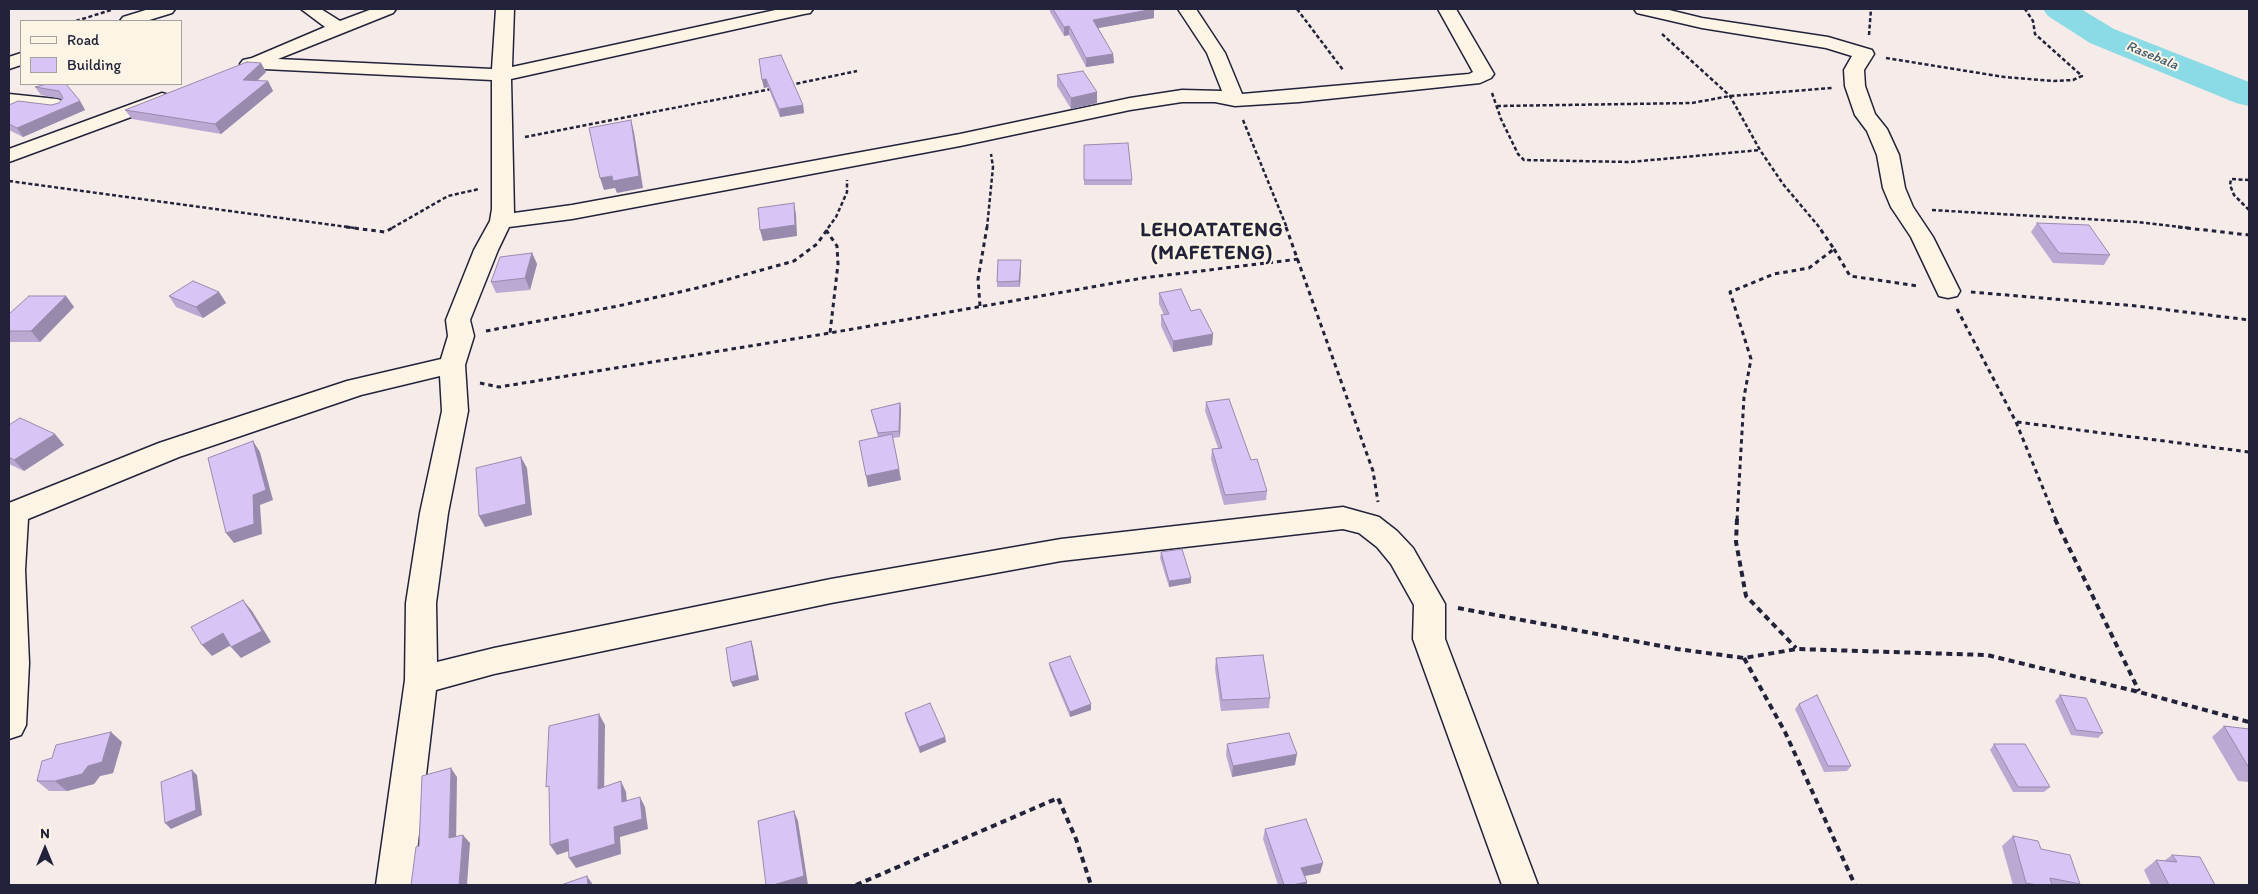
<!DOCTYPE html>
<html>
<head>
<meta charset="utf-8">
<style>
	body { margin:0 }
	#map { position:relative; width:2258px; height:894px; overflow:hidden; background:#f5ebe8; font-family:Itim,sans-serif }
	canvas { display:block }
	.frame { position:absolute; inset:0; border:10px solid #22223b; pointer-events:none }
	.legend { position:absolute; left:20px; top:20px; width:162px; height:65px; box-sizing:border-box; background:#fcf5e5; border:1px solid #a5a1a1; margin:0; padding:6px 9px; list-style:none; font-size:15px; color:#22223b }
	.legend li { display:flex; align-items:center; gap:10px; height:25px }
	.legend b { width:25px; border:1px solid #a5a1a1 }
	.north { position:absolute; left:20px; top:824px; width:50px; height:50px; -webkit-text-stroke:4px #fcf5e5; paint-order:stroke; rotate:0deg; font-size:14px; font-weight:700; line-height:20px; text-align:center; color:#22223b }
	.north::after { content:''; display:block; margin:auto; width:18px; height:22px; background:#22223b; clip-path:polygon(50% 0,100% 100%,50% 72%,0 100%) }
</style>
</head>
<body>
<div id="map">
<canvas width="2258" height="894"></canvas>
<div class="frame"></div>
<ul class="legend">
<li><b style="height:6px;background:#fcf5e5"></b>Road</li>
<li><b style="height:14px;background:#d9c5f5"></b>Building</li>
</ul>
<div class="north">N</div>
</div>
<script>
const c = document.querySelector('canvas').getContext('2d');
c.lineJoin = 'round';
const shape = rows => new Path2D(rows.map(r => 'M' + r).join(''));
function fillPath(path, color) { c.fillStyle = color; c.fill(path, 'evenodd'); }
function strokePath(path, color, width, dash) { c.strokeStyle = color; c.lineWidth = width; c.lineCap = dash ? 'butt' : 'round'; c.setLineDash(dash || []); c.stroke(path); }
function write(font, color, halo, rows, align = 'center') {
  c.font = font + ' Itim,sans-serif'; c.lineWidth = 4; c.setLineDash([]); c.textBaseline = 'middle'; c.strokeStyle = halo; c.fillStyle = color; for (const [text, x, y, turn = 0] of rows) {
    c.save(); c.translate(x, y); c.rotate((+turn || 0) * Math.PI / 180); c.textAlign = isNaN(turn) ? turn : align; if (halo) c.strokeText(text, 0, 0); c.fillText(text, 0, 0); c.restore();
  }
}
const river = shape([
	[2043,9,2081,9,2114,29,2249,82,2249,106,2236,103,2090,43,2048,16,2043,9]
]);
const pathFar2 = shape([
	[1297,9,1343,70],
	[76,21,111,10],
	[1662,34,1730,96,1760,150,1783,184,1820,228],
	[1869,35,1871,9],
	[1886,58,2004,77,2054,81,2073,80,2082,76,2035,34,2033,21,2025,9],
	[790,85,857,71],
	[1492,93,1501,119,1518,154,1524,160,1630,162,1760,150],
	[1497,106,1692,103,1730,96,1832,88],
	[1243,120,1287,228],
	[525,137,771,89],
	[2249,180,2231,179,2230,185,2234,195,2249,210],
	[9,181,355,228],
	[1932,210,2137,222,2189,228],
	[392,228,448,196,479,189],
	[828,228,836,217,847,192,847,180],
	[987,228,993,167,991,154]
]);
const pathFar1 = shape([
	[346,227,385,232,394,227],
	[1286,227,1373,471,1378,502],
	[2178,227,2249,235],
	[826,230,837,246,838,264,830,333],
	[1834,249,1850,276,1918,286],
	[1971,292,2137,306,2249,320],
	[980,306,978,279,987,227],
	[1957,309,2016,422,2056,520],
	[486,331,618,306,697,288,794,261,817,244,829,227],
	[480,383,499,387,830,333,1143,278,1299,259],
	[2017,422,2249,452],
	[1737,520,1744,397,1751,359,1730,292,1774,274,1809,268,1834,249,1819,227]
]);
const path = shape([
	[1737,519,1736,542,1746,596,1796,648],
	[2055,519,2139,691],
	[1458,608,1677,649,1744,658,1797,649,1987,655,2139,692,2249,722],
	[1744,658,1785,732,1855,885],
	[856,885,1058,798,1076,839,1091,885]
]);
const minor = shape([
	[301,9,321,9,340,21,372,9,396,9,393,13,278,59,492,69,496,9,514,9,512,67,780,9,813,9,810,13,804,14,511,79,514,213,572,205,960,134,1130,98,1182,90,1222,91,1207,53,1178,9,1196,9,1225,53,1242,94,1469,74,1473,72,1438,9,1456,9,1494,74,1491,78,1480,83,1299,102,1235,106,1215,102,1182,102,1130,110,960,146,572,219,509,227,498,250,470,320,474,336,465,365,468,411,448,513,436,603,437,662,494,648,831,579,1061,539,1343,507,1379,517,1397,531,1413,548,1445,604,1445,639,1538,885,1502,885,1413,639,1414,605,1391,564,1377,547,1359,533,1343,529,1061,561,831,603,494,674,436,690,413,885,376,885,405,680,406,603,420,513,442,411,440,376,361,395,179,457,28,519,25,570,29,663,26,725,21,735,9,739,9,503,159,443,347,381,441,359,448,336,446,320,474,250,490,221,492,209,492,80,243,68,240,64,243,60,252,58,325,27,301,9],
	[1634,9,1665,9,1702,18,1828,37,1872,50,1874,54,1864,70,1865,86,1875,114,1887,129,1899,155,1905,188,1913,207,1933,237,1960,291,1957,296,1948,298,1939,296,1911,237,1891,207,1883,188,1877,155,1867,131,1855,115,1845,86,1844,70,1852,56,1826,48,1702,28,1637,13,1634,9],
	[162,93,169,95,172,99,169,103,9,162,9,149,162,93],
	[9,94,57,99,64,101,67,105,64,109,57,111,9,106,9,94]
]);
const major = shape([
	[149,9,175,9,172,13,146,21,120,21,123,17,149,9],
	[21,53,21,65,9,69,9,57,21,53]
]);
const wall = shape([
	[1050,9,1153,9,1154,18,1098,28,1113,54,1114,63,1086,67,1069,35,1064,36,1050,12],
	[759,59,803,105,804,113,780,117,768,87,764,88],
	[261,63,266,72,257,81,268,81,273,91,221,134,132,119,125,110],
	[1057,75,1097,92,1097,103,1071,109,1057,86],
	[47,84,80,101,85,110,23,137,9,130,9,105,51,105,59,103,62,99,41,95,35,87],
	[1084,145,1132,180,1132,185,1084,185],
	[2037,223,2110,255,2104,265,2053,263,2031,232],
	[532,253,537,264,530,290,496,293,491,282],
	[1021,260,1021,266,1020,287,997,287,997,282],
	[219,292,226,303,203,318,176,307,169,296],
	[1159,293,1191,311,1213,334,1212,345,1173,352,1161,326,1161,315,1164,315,1159,304],
	[66,296,74,307,40,342,9,342,9,314],
	[1206,402,1251,460,1267,491,1266,500,1224,505,1211,459,1212,449,1218,448,1205,411],
	[900,403,901,408,900,437,893,438,901,480,868,487,878,437,871,410],
	[9,425,64,445,24,471,9,464],
	[1161,552,1191,578,1191,583,1169,587,1160,558],
	[1216,658,1270,698,1269,708,1221,711,1215,669],
	[1049,663,1091,710,1070,717,1050,669],
	[2060,695,2103,733,2098,738,2071,735,2055,701],
	[1799,704,1851,766,1847,771,1824,772,1795,709],
	[905,713,945,737,946,742,920,753,906,719],
	[2224,726,2249,729,2249,782,2238,781,2212,737],
	[122,742,113,773,100,776,94,784,67,791,49,791,37,781],
	[1227,744,1295,765,1232,777,1226,755],
	[1994,744,2050,787,2044,792,2013,792,1990,750],
	[1265,829,1323,863,1320,873,1305,876,1307,882,1306,885,1278,885,1263,839],
	[2013,836,2041,849,2080,884,2078,885,2013,885,2002,846],
	[2172,855,2215,885,2151,885,2144,870,2156,860,2164,861]
]);
const shadedWall = shape([
	[1154,9,1154,18,1093,29,1093,20],
	[1069,26,1069,35,1064,36,1064,27],
	[1113,54,1114,63,1086,67,1086,58],
	[261,63,266,72,248,89,243,80],
	[766,79,768,87,764,88,762,80],
	[268,81,273,91,221,134,215,124],
	[1097,92,1097,103,1071,109,1071,98],
	[80,101,85,110,23,137,17,128],
	[803,105,804,113,780,117,779,109],
	[631,120,634,132,643,188,617,193,615,188,604,190,600,178,612,176],
	[794,203,796,214,797,236,763,241,760,230],
	[532,253,537,264,530,290,525,278],
	[1021,260,1021,266,1020,287,1019,281],
	[219,292,226,303,203,318,196,307],
	[66,296,74,307,40,342,31,331],
	[1213,334,1212,345,1173,352,1173,341],
	[900,403,901,408,900,437,899,431],
	[55,434,64,445,24,471,14,460],
	[253,441,260,452,273,500,260,505,262,534,234,543,226,533,253,495],
	[521,457,527,468,532,515,485,527,479,516],
	[899,469,901,480,868,487,866,476],
	[1191,578,1191,583,1169,587,1169,581],
	[243,600,252,611,271,642,241,658,231,647],
	[223,633,233,644,212,656,202,645],
	[751,641,753,647,759,680,733,687,731,682],
	[1091,704,1091,710,1070,717,1070,712],
	[599,714,605,725,604,799,598,789],
	[111,732,122,742,113,773,100,776,94,784,67,791,55,781],
	[945,737,946,742,920,753,919,747],
	[1297,754,1295,765,1232,777,1233,766],
	[451,768,457,777,456,847,449,838],
	[192,770,197,775,202,815,171,829,165,823],
	[621,781,626,792,628,813,622,802],
	[640,797,645,807,648,829,620,837,621,854,576,868,569,858,614,827],
	[794,811,798,821,808,885,773,885],
	[463,835,470,843,467,885,459,885],
	[568,839,575,849,557,855,550,845],
	[1323,863,1320,873,1299,877,1301,868],
	[587,876,593,885,588,885],
	[1307,882,1306,885,1292,885]
]);
const building = shape([
	[1053,9,1154,9,1093,20,1113,54,1086,58,1069,26,1064,27,1053,9],
	[781,55,803,105,779,109,766,79,762,80,759,59,781,55],
	[247,62,261,63,243,80,268,81,215,124,125,110,247,62],
	[1083,71,1097,92,1071,98,1057,75,1083,71],
	[47,84,66,84,80,101,17,128,9,124,9,105,18,101,51,105,59,103,63,98,59,91,35,87,47,84],
	[631,120,639,176,613,181,612,176,600,178,589,128,631,120],
	[1128,143,1132,180,1084,180,1084,145,1128,143],
	[794,203,795,225,760,230,758,208,794,203],
	[2037,223,2089,225,2110,255,2059,253,2037,223],
	[532,253,525,278,491,282,500,257,532,253],
	[998,260,1021,260,1019,281,997,282,998,260],
	[193,281,219,292,196,307,169,296,193,281],
	[1181,289,1191,311,1200,309,1213,334,1173,341,1161,315,1169,314,1159,293,1181,289],
	[29,296,66,296,31,331,9,331,9,314,29,296],
	[1229,399,1251,460,1257,459,1267,491,1225,495,1212,449,1222,448,1206,402,1229,399],
	[900,403,899,431,878,433,871,410,900,403],
	[20,418,55,434,14,460,9,457,9,425,20,418],
	[892,434,899,469,866,476,859,441,892,434],
	[253,441,266,490,253,495,254,524,226,533,208,458,253,441],
	[521,457,526,504,479,516,476,468,521,457],
	[1182,549,1191,578,1169,581,1161,552,1182,549],
	[243,600,262,631,231,647,223,633,202,645,191,627,243,600],
	[751,641,757,675,731,682,726,648,751,641],
	[1263,655,1270,698,1222,700,1216,658,1263,655],
	[1070,656,1091,704,1070,712,1049,663,1070,656],
	[1817,695,1851,766,1828,766,1799,704,1817,695],
	[2060,695,2086,698,2103,733,2076,730,2060,695],
	[930,703,945,737,919,747,905,713,930,703],
	[599,714,598,789,621,781,622,802,640,797,642,819,614,827,615,844,569,858,568,839,550,845,549,786,546,787,549,726,599,714],
	[2224,726,2249,729,2249,768,2224,726],
	[111,732,102,762,88,766,82,774,55,781,37,781,42,761,52,758,56,745,111,732],
	[1289,733,1297,754,1233,766,1227,744,1289,733],
	[1994,744,2025,744,2050,787,2018,787,1994,744],
	[451,768,449,838,463,835,459,885,411,885,416,847,419,846,422,776,451,768],
	[192,770,196,810,165,823,161,782,192,770],
	[794,811,804,876,773,885,766,885,758,821,794,811],
	[1306,819,1323,863,1301,868,1307,882,1292,885,1284,885,1265,829,1306,819],
	[2013,836,2038,841,2041,849,2070,855,2080,884,2050,878,2052,885,2037,885,2026,883,2013,836],
	[2172,855,2200,857,2215,885,2169,885,2156,860,2177,862,2172,855],
	[587,876,588,885,561,885,587,876]
]);
const farWaternames = [
	["Rasebala",2152,56,22]
];
const districtNames = [
	["LEHOATATENG",1212,231],
	["(MAFETENG)",1212,254]
];
fillPath(river, '#8adbe5');
strokePath(minor, '#22223b', 3);
strokePath(major, '#22223b', 3);
strokePath(pathFar2, '#22223b', 2.5, [4, 2.5]);
strokePath(pathFar1, '#22223b', 3, [4.5, 4]);
strokePath(path, '#22223b', 4, [6, 4.5]);
fillPath(minor, '#fcf5e5');
fillPath(major, '#fcf5e5');
fillPath(wall, '#bba9d3');
fillPath(shadedWall, '#988aac');
fillPath(building, '#d9c5f5');
strokePath(building, '#988aac', 1);
write('italic 14px', '#415a6e', '#fcf5e5', farWaternames);
c.letterSpacing = '1px';
write('bold 20px', '#22223b', '#fcf5e5', districtNames);
c.letterSpacing = '0px';
</script>
</body>
</html>
